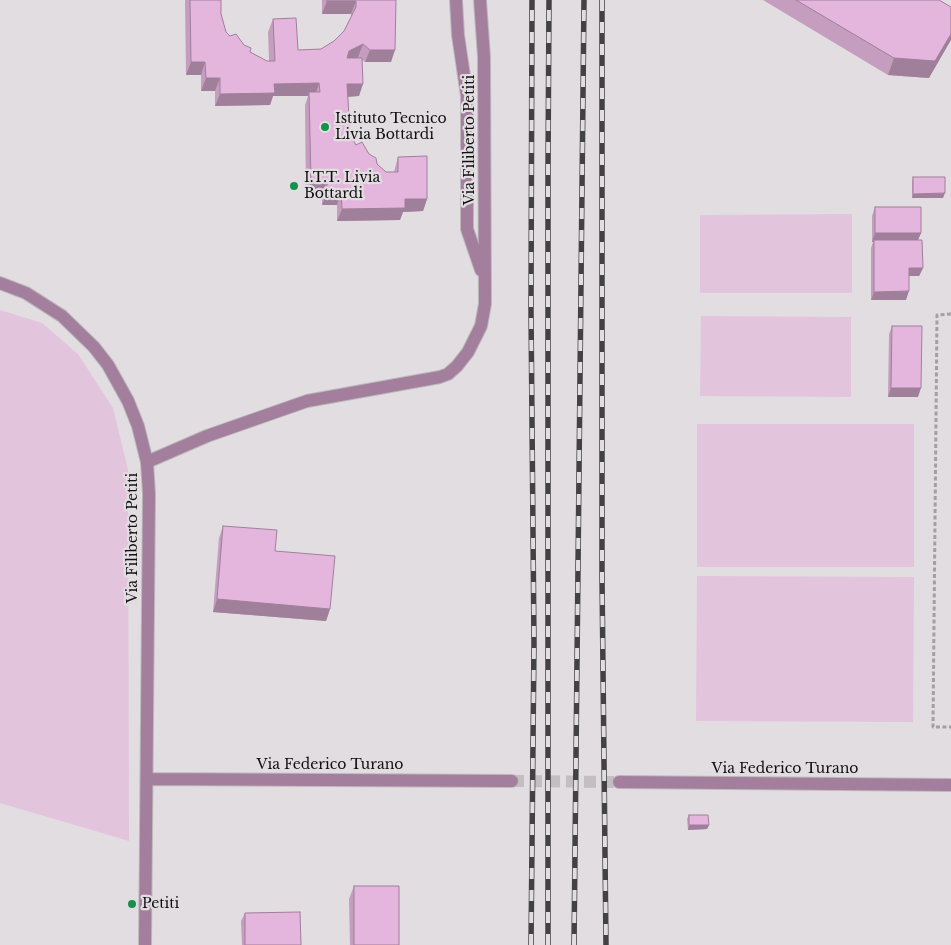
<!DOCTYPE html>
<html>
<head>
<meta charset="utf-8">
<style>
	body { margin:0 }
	canvas { display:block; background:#e1dde0 }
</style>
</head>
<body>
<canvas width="951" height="945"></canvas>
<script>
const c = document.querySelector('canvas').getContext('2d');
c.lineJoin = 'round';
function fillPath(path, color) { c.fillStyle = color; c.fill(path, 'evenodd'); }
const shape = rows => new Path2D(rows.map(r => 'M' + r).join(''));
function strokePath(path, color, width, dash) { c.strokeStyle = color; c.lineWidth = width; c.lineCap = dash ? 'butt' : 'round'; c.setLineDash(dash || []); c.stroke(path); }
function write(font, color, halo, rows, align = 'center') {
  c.font = font + ' "Libre Baskerville",serif'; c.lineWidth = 4.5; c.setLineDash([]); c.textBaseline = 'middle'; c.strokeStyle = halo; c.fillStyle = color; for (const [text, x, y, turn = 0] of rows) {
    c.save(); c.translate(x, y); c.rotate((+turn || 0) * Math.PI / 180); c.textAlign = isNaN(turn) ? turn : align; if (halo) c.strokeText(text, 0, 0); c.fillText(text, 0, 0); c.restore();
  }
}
const green = shape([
	[852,214,852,293,700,293,700,215],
	[0,310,42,323,78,354,113,408,128,470,129,841,0,803],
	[701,316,851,317,851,397,700,396],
	[697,424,914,424,914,567,697,567],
	[697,576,914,577,913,722,696,721]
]);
const tertiaryTunnel = shape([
	[512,781,619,782]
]);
const path = shape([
	[951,314,937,315,933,727,951,727]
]);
const minor = shape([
	[456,0,458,35,467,96,467,229,481,270],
	[147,462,207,436,307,401,440,377,448,374,457,366,468,352,481,326,485,304,484,57,480,0]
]);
const tertiary = shape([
	[0,283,26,293,62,316,94,347,108,365,128,401,138,426,147,462,149,494,145,945],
	[147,779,512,781],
	[619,782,951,785]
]);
const rail = shape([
	[602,0,602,577,606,945],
	[531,945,534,643,531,310,532,0],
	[548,945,548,169,549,0],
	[574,945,584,0]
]);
const wall = shape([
	[185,0,221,0,221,14,226,32,230,36,250,52,267,61,269,61,268,32,273,19,298,50,321,49,334,41,344,31,351,17,351,14,322,14,322,0,396,0,391,62,365,62,362,60,359,96,348,97,350,134,356,145,369,154,377,164,386,172,394,172,398,157,427,199,423,211,403,212,400,220,337,221,337,205,322,205,322,194,306,195,305,105,308,96,273,96,270,105,215,106,215,91,201,91,201,75,186,75],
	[763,0,939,0,929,78,888,75],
	[913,177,943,198,912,198,912,181],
	[875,207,921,233,918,240,923,268,919,276,909,276,906,300,871,300,871,248,873,242,872,242,872,216],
	[892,326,918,397,888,397,889,334],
	[223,526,275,551,330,609,326,621,213,612,219,538],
	[689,815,709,825,707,829,688,830,687,819],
	[354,886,399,945,350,945,349,899],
	[245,913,301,945,242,945,241,921]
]);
const shadedWall = shape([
	[327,1,356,1,351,14,322,14],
	[951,34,951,40,929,78,888,75,894,58],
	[363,44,358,57,345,64,349,51],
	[370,50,395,50,391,62,365,62],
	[191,62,205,62,201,75,186,75],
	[206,78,220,78,215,91,201,91],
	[319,83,315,96,309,92,308,96,273,96,270,105,215,106,220,94,274,84],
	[347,84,363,84,359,96,343,97],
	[311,182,327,182,322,194,306,195],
	[341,192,337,205,322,205,327,193],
	[945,193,943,198,912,198,913,194],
	[405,199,427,199,423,211,403,212,400,220,337,221,342,209],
	[875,233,921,233,917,242,874,240,873,242,872,242],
	[909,268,923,268,919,276,906,276],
	[909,291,906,300,871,300,874,292],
	[891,388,921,388,918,397,888,397],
	[217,599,330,609,326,621,213,612],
	[689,825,709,825,707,829,688,830]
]);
const building = shape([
	[190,0,221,0,221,14,226,32,230,36,236,34,244,45,251,48,250,52,267,61,275,61,273,19,296,18,298,50,321,49,334,41,344,31,356,7,356,1,327,1,327,0,396,0,395,50,370,50,363,44,349,51,347,58,362,58,363,84,347,84,350,134,356,145,362,142,369,154,376,158,377,164,386,172,398,172,398,157,427,156,427,199,405,199,405,208,342,209,341,192,327,193,327,182,311,182,309,92,320,92,319,83,274,84,275,93,220,94,220,78,206,78,205,62,191,62,190,0],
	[796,0,939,0,951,7,951,34,935,61,894,58,796,0],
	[913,177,945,177,945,193,913,194,913,177],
	[875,207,921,207,921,233,875,233,875,207],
	[874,240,922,240,923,268,909,268,909,291,874,292,874,240],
	[892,326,922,326,921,388,891,388,892,326],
	[223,526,277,530,275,551,335,556,330,609,217,599,223,526],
	[689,815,708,815,709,825,689,825,689,815],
	[354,886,399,886,399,945,354,945,354,886],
	[300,912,301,945,245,945,245,913,300,912]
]);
const markers = [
	[325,127,5,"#17904c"],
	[294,186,5,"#17904c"],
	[132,904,5,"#17904c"]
];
const poiNames = [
	["Istituto Tecnico",335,119],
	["Livia Bottardi",335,135],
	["I.T.T. Livia",304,178],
	["Bottardi",304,194],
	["Petiti",142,904]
];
const streetNames = [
	["Via Filiberto Petiti",470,140,-90],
	["Via Filiberto Petiti",133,538,-90],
	["Via Federico Turano",330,765],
	["Via Federico Turano",785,769]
];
fillPath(green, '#e2c5dd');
strokePath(tertiaryTunnel, '#c2bec1', 12, [12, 6]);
strokePath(minor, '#bcb8bb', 14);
strokePath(tertiary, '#bcb8bb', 14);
strokePath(path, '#a39fa2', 3, [4, 2.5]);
strokePath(minor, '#a37f9d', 12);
strokePath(tertiary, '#a37f9d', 12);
strokePath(rail, '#434243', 5.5);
strokePath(rail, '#e1dde0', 4, [11]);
fillPath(wall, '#c59dbe');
fillPath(shadedWall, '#a07f9b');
fillPath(building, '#e5b6dd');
strokePath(building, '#a07f9b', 1);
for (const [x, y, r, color] of markers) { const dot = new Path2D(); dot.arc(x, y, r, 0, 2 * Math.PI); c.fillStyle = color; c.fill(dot); strokePath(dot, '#e1dde0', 2); }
write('14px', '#111011', '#e1dde0', poiNames, 'left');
write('14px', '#111011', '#e1dde0', streetNames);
</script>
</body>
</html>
